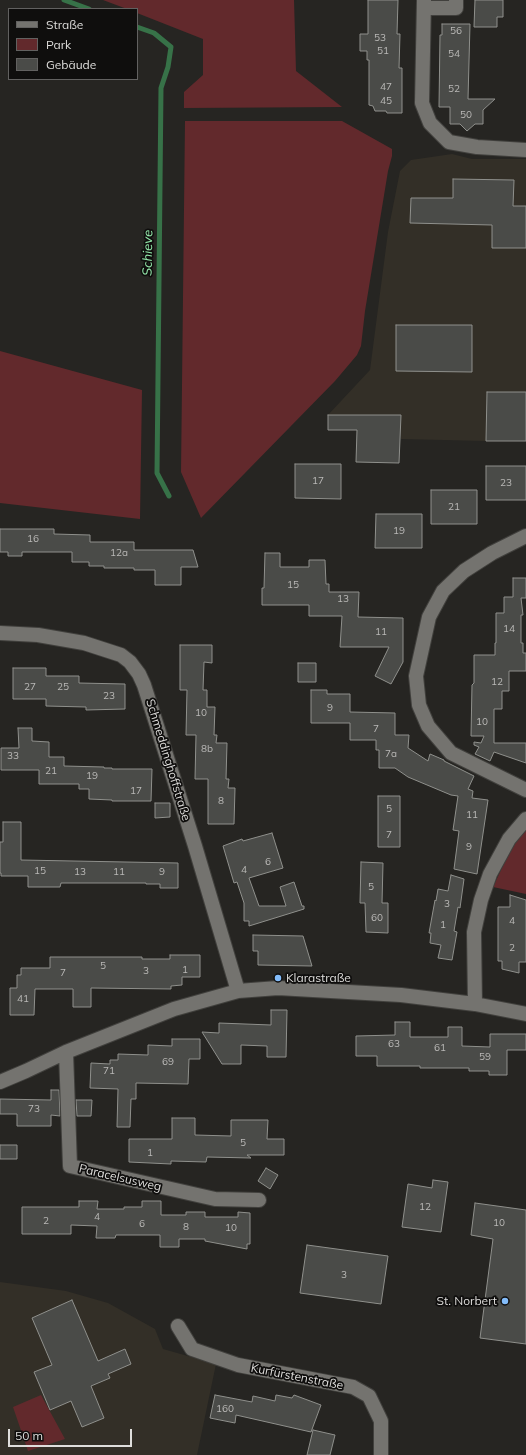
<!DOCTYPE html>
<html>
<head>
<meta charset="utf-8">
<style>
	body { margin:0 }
	#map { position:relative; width:526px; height:1455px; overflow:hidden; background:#262522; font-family:Mulish,sans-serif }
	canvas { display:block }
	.legend { position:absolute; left:8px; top:8px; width:130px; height:72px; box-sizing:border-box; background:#0f0e0d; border:1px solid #626160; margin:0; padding:5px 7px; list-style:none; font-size:12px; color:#dfdedc }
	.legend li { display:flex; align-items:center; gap:8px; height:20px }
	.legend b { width:20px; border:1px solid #626160 }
	.scale { position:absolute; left:8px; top:1429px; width:124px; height:18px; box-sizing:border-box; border:2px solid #dfdedc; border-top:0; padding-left:5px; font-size:12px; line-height:14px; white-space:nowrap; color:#dfdedc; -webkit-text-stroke:3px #0f0e0d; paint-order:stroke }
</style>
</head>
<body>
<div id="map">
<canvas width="526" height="1455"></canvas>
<ul class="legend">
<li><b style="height:5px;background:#74736f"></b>Straße</li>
<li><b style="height:11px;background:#62292c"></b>Park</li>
<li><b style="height:11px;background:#4a4b48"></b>Gebäude</li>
</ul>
<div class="scale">50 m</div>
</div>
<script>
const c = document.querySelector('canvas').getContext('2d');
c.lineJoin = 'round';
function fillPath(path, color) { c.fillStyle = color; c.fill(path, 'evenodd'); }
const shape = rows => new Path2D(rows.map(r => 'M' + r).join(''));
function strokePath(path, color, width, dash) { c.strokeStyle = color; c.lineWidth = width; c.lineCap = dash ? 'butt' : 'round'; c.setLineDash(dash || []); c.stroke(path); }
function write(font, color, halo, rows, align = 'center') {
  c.font = font + ' Mulish,sans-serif'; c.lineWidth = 3.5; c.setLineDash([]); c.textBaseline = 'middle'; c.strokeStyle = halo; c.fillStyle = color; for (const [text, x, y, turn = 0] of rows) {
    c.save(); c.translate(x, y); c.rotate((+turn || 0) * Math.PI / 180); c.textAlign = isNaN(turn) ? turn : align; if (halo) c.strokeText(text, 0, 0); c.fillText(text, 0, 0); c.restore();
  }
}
const built = shape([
	[452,154,472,159,526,159,526,392,487,392,486,441,401,439,401,415,328,415,370,370,388,232,400,171,411,160],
	[0,1282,66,1291,108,1303,155,1329,163,1349,216,1364,197,1455,0,1455]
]);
const green = shape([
	[103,0,294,0,296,71,342,107,184,108,184,92,203,75,203,39,137,13,137,9,127,9],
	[185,121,342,121,392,149,392,156,388,171,365,311,361,346,357,355,335,381,201,518,181,472],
	[0,351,142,390,140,519,0,503],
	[526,827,526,894,493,887,514,842],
	[41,1395,65,1439,28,1451,13,1407]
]);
const stream = shape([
	[64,0,89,9],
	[137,27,154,33,171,47,168,67,161,88,157,473,169,496]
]);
const building = shape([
	[368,0,398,0,397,34,400,34,399,68,402,68,402,113,387,113,386,111,375,111,373,106,369,105,369,60,367,60,367,51,360,51,360,34,368,34,368,0],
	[475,0,503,0,503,17,497,17,497,27,474,27,475,0],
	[442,24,470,24,468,99,495,99,483,110,483,124,475,124,467,131,460,124,450,124,450,107,439,107,440,35,442,35,442,24],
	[453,179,514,180,513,206,526,206,526,248,492,248,492,225,410,223,411,198,453,198,453,179],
	[396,325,472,325,472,372,396,371,396,325],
	[487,392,526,392,526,441,486,441,487,392],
	[328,415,401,415,399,463,356,462,357,430,328,430,328,415],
	[295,464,341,464,341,499,295,498,295,464],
	[486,466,526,466,526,500,486,500,486,466],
	[431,490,477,490,477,524,431,524,431,490],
	[376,514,422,514,422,548,375,548,376,514],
	[0,529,54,529,54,534,90,535,90,542,134,542,134,550,193,550,198,567,181,567,181,585,155,585,155,570,134,570,134,568,104,568,104,566,89,566,89,562,72,562,72,552,22,552,22,556,8,556,8,552,0,552,0,529],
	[265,553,280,553,280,567,309,567,309,560,325,560,326,584,329,584,329,592,359,592,358,617,403,618,403,662,391,684,375,676,389,647,340,647,342,616,309,616,309,605,262,605,262,588,264,588,265,553],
	[513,578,526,578,526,598,521,598,523,615,521,615,521,643,523,643,523,653,526,653,526,671,509,671,509,691,502,691,502,709,494,709,494,743,526,743,526,763,494,752,490,761,475,754,479,747,474,745,474,742,481,743,484,736,471,736,472,685,474,683,474,655,495,655,495,643,496,643,496,613,504,613,504,597,513,597,513,578],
	[180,645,212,645,212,663,204,662,203,690,207,690,207,707,215,707,214,735,217,735,216,743,227,743,226,779,229,779,228,788,235,788,234,824,208,824,208,779,195,779,196,735,186,735,187,690,180,690,180,645],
	[298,663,316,663,316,682,298,682,298,663],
	[13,668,46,668,46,676,79,676,79,683,125,684,125,709,86,710,86,707,46,706,46,699,13,699,13,668],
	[311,690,327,690,327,694,350,694,350,712,395,713,395,735,409,735,408,748,428,761,430,754,444,760,444,761,474,776,468,789,473,791,472,798,488,800,477,874,454,869,459,831,453,830,458,796,451,795,408,777,395,768,379,768,379,750,376,750,376,740,350,740,350,723,311,723,311,690],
	[18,728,32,728,32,741,49,742,49,757,64,757,64,766,104,767,104,768,112,768,112,769,152,769,151,801,112,801,112,800,89,799,89,789,79,789,79,784,39,784,39,770,1,770,1,748,19,748,18,728],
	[378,796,400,796,400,847,378,847,378,796],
	[155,803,170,803,170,817,155,818,155,803],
	[3,822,21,822,21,860,178,863,178,888,160,888,160,884,146,884,146,883,61,883,60,887,28,887,28,876,1,876,1,873,0,873,0,842,3,842,3,822],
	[272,833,283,868,249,878,259,906,286,906,280,887,294,882,302,906,304,906,304,909,249,926,249,921,244,921,244,903,237,882,234,883,223,846,242,839,243,841,272,833],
	[361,862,383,863,382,903,388,903,388,933,366,932,365,903,360,903,361,862],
	[451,875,464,879,460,908,458,907,454,931,457,932,452,960,438,958,441,945,430,943,431,933,429,933,435,900,436,901,438,889,448,891,451,875],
	[510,895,526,900,526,962,519,962,519,973,502,969,502,961,498,961,498,907,510,907,510,895],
	[253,935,303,936,312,966,258,965,258,951,253,951,253,935],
	[170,955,200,955,200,977,182,977,182,985,171,986,171,989,91,988,91,1007,73,1007,73,989,35,989,34,1015,10,1015,10,988,17,988,17,975,21,975,21,968,50,968,50,957,142,957,142,959,170,959,170,955],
	[271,1010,287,1010,286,1057,267,1057,267,1046,241,1045,241,1064,222,1064,202,1032,219,1033,219,1023,271,1025,271,1010],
	[395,1022,410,1022,410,1037,448,1037,448,1027,462,1027,462,1046,490,1047,490,1034,526,1034,526,1050,507,1050,507,1075,489,1075,489,1071,469,1071,469,1068,420,1068,420,1066,377,1066,377,1056,356,1056,356,1036,395,1035,395,1022],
	[172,1039,200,1039,200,1059,189,1059,188,1084,136,1083,136,1099,131,1099,130,1127,117,1127,118,1089,90,1088,91,1063,110,1064,110,1060,118,1060,118,1054,148,1055,148,1045,172,1046,172,1039],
	[51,1090,59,1090,60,1116,51,1115,51,1126,17,1126,17,1114,0,1114,0,1099,51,1100,51,1090],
	[76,1100,92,1100,91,1116,77,1116,76,1100],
	[172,1118,195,1118,195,1135,231,1136,231,1120,268,1120,267,1139,284,1139,284,1155,247,1155,251,1158,207,1157,206,1162,171,1161,171,1164,129,1162,129,1139,172,1139,172,1118],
	[0,1145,17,1145,17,1159,0,1159,0,1145],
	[266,1168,278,1175,270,1189,258,1181,266,1168],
	[433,1180,448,1182,441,1232,402,1227,408,1184,432,1188,433,1180],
	[79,1201,98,1201,97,1209,124,1209,124,1207,142,1207,142,1201,161,1201,161,1215,186,1215,186,1212,205,1212,205,1217,238,1217,238,1212,250,1213,250,1244,247,1244,247,1249,205,1241,205,1239,179,1239,179,1247,160,1247,160,1235,116,1235,115,1238,96,1238,97,1226,71,1225,71,1234,22,1234,22,1207,79,1207,79,1201],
	[475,1203,526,1210,526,1344,480,1338,493,1239,471,1235,475,1203],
	[307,1245,388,1256,381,1304,300,1293,307,1245],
	[72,1300,98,1361,125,1349,131,1364,108,1374,110,1378,91,1386,104,1418,82,1427,71,1401,50,1410,34,1372,52,1365,32,1318,72,1300],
	[215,1395,252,1402,253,1396,275,1401,276,1395,292,1398,294,1395,321,1405,311,1432,236,1415,235,1423,210,1418,215,1395],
	[313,1430,335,1435,330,1455,307,1455,313,1430]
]);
const street = shape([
	[424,0,422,103,430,123,449,142,477,147,526,150],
	[424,8,456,8,456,0],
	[526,536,492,553,464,571,443,591,429,617,416,676,419,705,428,726,451,753,526,790],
	[0,633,38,635,84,643,121,655,130,662,139,674,144,685,195,846,238,991],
	[475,1004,474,932,481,900,490,874,509,839,526,819],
	[66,1052,70,1166,215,1199,259,1200],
	[0,1082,26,1071,66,1052,174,1009,238,991,278,988,401,995,475,1004,526,1014],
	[178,1326,192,1349,238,1365,353,1387,369,1396,381,1421,381,1455]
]);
const markers = [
	[278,978,4,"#83bcfa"],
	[505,1301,4,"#83bcfa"]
];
const numberNames = [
	["56",456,31],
	["53",380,38],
	["51",383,51],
	["54",454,54],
	["47",386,87],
	["52",454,89],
	["45",386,101],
	["50",466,115],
	["17",318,481],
	["23",506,483],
	["21",454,507],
	["19",399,531],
	["16",33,539],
	["12a",119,553],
	["15",293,585],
	["13",343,599],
	["14",509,629],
	["11",381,632],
	["12",497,682],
	["27",30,687],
	["25",63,687],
	["23",109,696],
	["9",330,708],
	["10",201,713],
	["10",482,722],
	["7",376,729],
	["8b",207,749],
	["7a",391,754],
	["33",13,756],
	["21",51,771],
	["19",92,776],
	["17",136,791],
	["8",221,801],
	["5",389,809],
	["11",472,815],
	["7",389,835],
	["9",469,847],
	["6",268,862],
	["4",244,870],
	["15",40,871],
	["13",80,872],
	["11",119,872],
	["9",162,872],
	["5",371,887],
	["3",447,904],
	["60",377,918],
	["4",512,921],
	["1",443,925],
	["2",512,948],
	["5",103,966],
	["1",185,970],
	["3",146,971],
	["7",63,973],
	["41",23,999],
	["63",394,1044],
	["61",440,1048],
	["59",485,1057],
	["69",168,1062],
	["71",109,1071],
	["73",34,1109],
	["5",243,1143],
	["1",150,1153],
	["12",425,1207],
	["4",97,1217],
	["2",46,1221],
	["10",499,1223],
	["6",142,1224],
	["8",186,1227],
	["10",231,1228],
	["3",344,1275],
	["160",225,1409]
];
const streetNames = [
	["Schmeddinghoffstraße",168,760,73],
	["Paracelsusweg",120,1178,13],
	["Kurfürstenstraße",297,1377,11]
];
const poiNames = [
	["Klarastraße",286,978],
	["St. Norbert",497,1301,"right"]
];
const waterNames = [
	["Schieve",148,253,-89]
];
fillPath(built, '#332f27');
fillPath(green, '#62292c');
strokePath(stream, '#377248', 5);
fillPath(building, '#4a4b48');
strokePath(building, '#8f908c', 1);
strokePath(street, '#41403d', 16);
strokePath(street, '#74736f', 14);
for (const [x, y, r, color] of markers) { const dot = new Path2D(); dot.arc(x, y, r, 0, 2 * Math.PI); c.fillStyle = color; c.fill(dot); strokePath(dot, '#0f0e0d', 1.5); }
write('10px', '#bab9b7', null, numberNames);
write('12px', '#dfdedc', '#0f0e0d', streetNames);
write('12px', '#dfdedc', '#0f0e0d', poiNames, 'left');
write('italic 13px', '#94e9ab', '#0f0e0d', waterNames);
</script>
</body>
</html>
